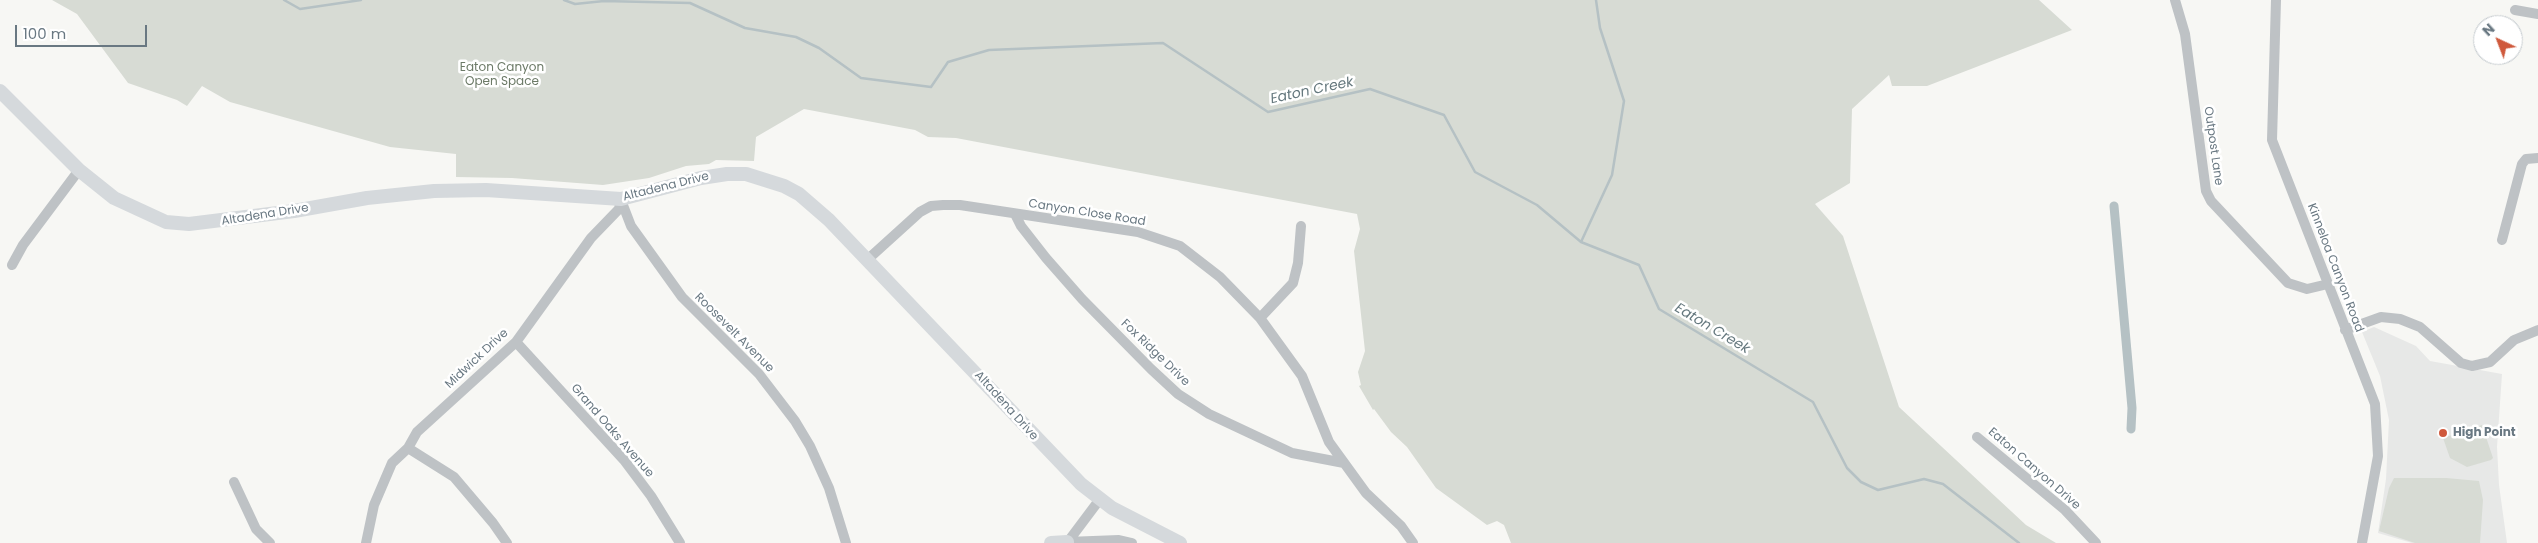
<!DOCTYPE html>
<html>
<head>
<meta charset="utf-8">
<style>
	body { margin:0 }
	#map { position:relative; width:2538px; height:543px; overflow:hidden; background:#f7f7f4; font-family:Poppins,sans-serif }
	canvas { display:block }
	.north { position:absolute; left:2473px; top:15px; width:50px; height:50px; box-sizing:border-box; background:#fff; border:1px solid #c3c9cd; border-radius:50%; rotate:317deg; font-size:14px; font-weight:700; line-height:20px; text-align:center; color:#697882 }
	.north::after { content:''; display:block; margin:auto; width:18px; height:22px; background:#cf593c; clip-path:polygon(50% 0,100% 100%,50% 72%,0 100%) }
	.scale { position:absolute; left:15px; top:25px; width:132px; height:22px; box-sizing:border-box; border:2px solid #697882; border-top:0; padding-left:6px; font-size:15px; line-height:18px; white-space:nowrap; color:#697882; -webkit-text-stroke:4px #fff; paint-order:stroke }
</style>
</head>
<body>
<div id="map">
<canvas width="2538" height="543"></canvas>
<div class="north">N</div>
<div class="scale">100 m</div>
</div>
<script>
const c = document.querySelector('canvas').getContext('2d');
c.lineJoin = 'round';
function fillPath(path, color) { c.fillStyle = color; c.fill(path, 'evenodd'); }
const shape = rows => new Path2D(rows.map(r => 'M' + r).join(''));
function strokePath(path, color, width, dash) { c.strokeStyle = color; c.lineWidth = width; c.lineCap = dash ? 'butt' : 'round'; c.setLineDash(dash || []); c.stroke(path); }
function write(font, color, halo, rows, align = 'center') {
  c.font = font + ' Poppins,sans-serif'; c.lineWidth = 5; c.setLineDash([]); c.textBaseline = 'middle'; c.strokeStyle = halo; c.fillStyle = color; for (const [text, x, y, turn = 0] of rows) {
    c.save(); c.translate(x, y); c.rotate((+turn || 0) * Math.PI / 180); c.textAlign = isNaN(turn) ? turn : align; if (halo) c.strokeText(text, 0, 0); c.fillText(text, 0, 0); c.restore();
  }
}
const built = shape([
	[2374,327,2416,346,2430,361,2502,374,2497,447,2499,485,2507,543,2412,543,2378,533,2386,479,2389,420,2380,376,2362,332]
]);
const green = shape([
	[52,0,2039,0,2072,30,1927,86,1892,86,1889,75,1852,109,1850,183,1815,204,1843,236,1899,407,2026,525,2056,543,1511,543,1504,525,1497,521,1487,525,1436,488,1407,447,1391,432,1374,409,1373,410,1359,386,1361,385,1358,372,1365,351,1354,251,1360,229,1357,214,956,138,928,137,915,130,804,109,756,137,754,161,716,160,709,164,686,166,649,178,603,185,512,178,456,177,456,154,390,147,230,102,202,86,187,106,177,100,128,83,77,14],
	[2482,425,2493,458,2491,460,2467,467,2450,458,2443,438],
	[2394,478,2446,478,2479,481,2483,500,2480,543,2415,543,2379,531,2389,488]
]);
const stream = shape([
	[284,0,300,9,361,0],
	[564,0,575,4,604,1,690,3,745,28,796,37,819,48,861,78,931,87,948,62,989,50,1163,43,1268,112,1370,89,1444,115,1475,172,1537,205,1581,242,1639,265,1659,309,1813,402,1847,468,1861,482,1878,490,1924,479,1943,484,2019,543],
	[1581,242,1612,175,1624,101,1600,28,1596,0]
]);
const canal = shape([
	[2114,206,2132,408,2131,429]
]);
const street = shape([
	[2175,0,2185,34,2206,191,2211,201,2288,283,2307,289,2328,284],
	[2276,0,2272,140,2375,404,2378,456,2362,543],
	[2515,10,2538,14],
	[621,200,631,226,682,297,759,374,795,421,810,446,829,488,846,543],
	[1015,214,1021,226,1046,258,1082,299,1151,369,1178,394,1209,414,1292,453,1344,463],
	[2502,240,2522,164,2526,159,2538,158],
	[867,260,920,212,931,206,943,205,960,205,1138,232,1180,246,1220,277,1260,318,1302,376,1329,442,1366,493,1401,526,1413,543],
	[12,265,23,245,79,170],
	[1260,318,1293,283,1298,263,1301,226],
	[2345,330,2381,317,2400,319,2420,327,2461,363,2472,366,2490,362,2514,340,2538,330],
	[516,342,624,460,651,496,680,543],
	[1977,437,2065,510,2096,543],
	[408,448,454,477,493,523,507,543],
	[234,482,256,529,270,543],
	[1067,542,1119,540,1132,543],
	[366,543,374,505,392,463,408,448,417,432,516,342,591,238,619,209,621,199],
	[1067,543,1100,499]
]);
const secondary = shape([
	[0,91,79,170,114,198,166,222,189,224,294,211,367,198,434,191,486,190,621,199,701,178,727,174,746,174,784,186,799,194,829,220,1081,484,1112,508,1180,543],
	[1051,543,1067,542]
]);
const markers = [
	[2443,433,5,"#cf593c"]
];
const parkNames = [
	["Eaton Canyon",502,68],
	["Open Space",502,82]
];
const streetNames = [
	["Outpost Lane",2213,146,82],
	["Altadena Drive",666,187,-14],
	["Canyon Close Road",1087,213,9],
	["Altadena Drive",265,215,-9],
	["Kinneloa Canyon Road",2335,268,69],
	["Roosevelt Avenue",734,333,45],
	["Fox Ridge Drive",1155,353,44],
	["Midwick Drive",477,359,-43],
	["Altadena Drive",1006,406,48],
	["Grand Oaks Avenue",612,431,49],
	["Eaton Canyon Drive",2034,469,41]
];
const poiNames = [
	["High Point",2453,433]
];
const waterNames = [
	["Eaton Creek",1312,91,-12],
	["Eaton Creek",1712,329,31]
];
fillPath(built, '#e7e8e7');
fillPath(green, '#d7dbd4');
strokePath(stream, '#b5c1c4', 2.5);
strokePath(canal, '#b5c1c4', 9);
strokePath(street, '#bec2c5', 10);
strokePath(secondary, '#d5d9dc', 14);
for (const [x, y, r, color] of markers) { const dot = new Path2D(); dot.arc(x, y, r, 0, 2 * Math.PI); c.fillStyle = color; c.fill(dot); strokePath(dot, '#fff', 2); }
write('12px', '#6c7a67', '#fff', parkNames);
write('12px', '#697882', '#fff', streetNames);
write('bold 12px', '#697882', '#fff', poiNames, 'left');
write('italic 14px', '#65787e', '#fff', waterNames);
</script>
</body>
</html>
